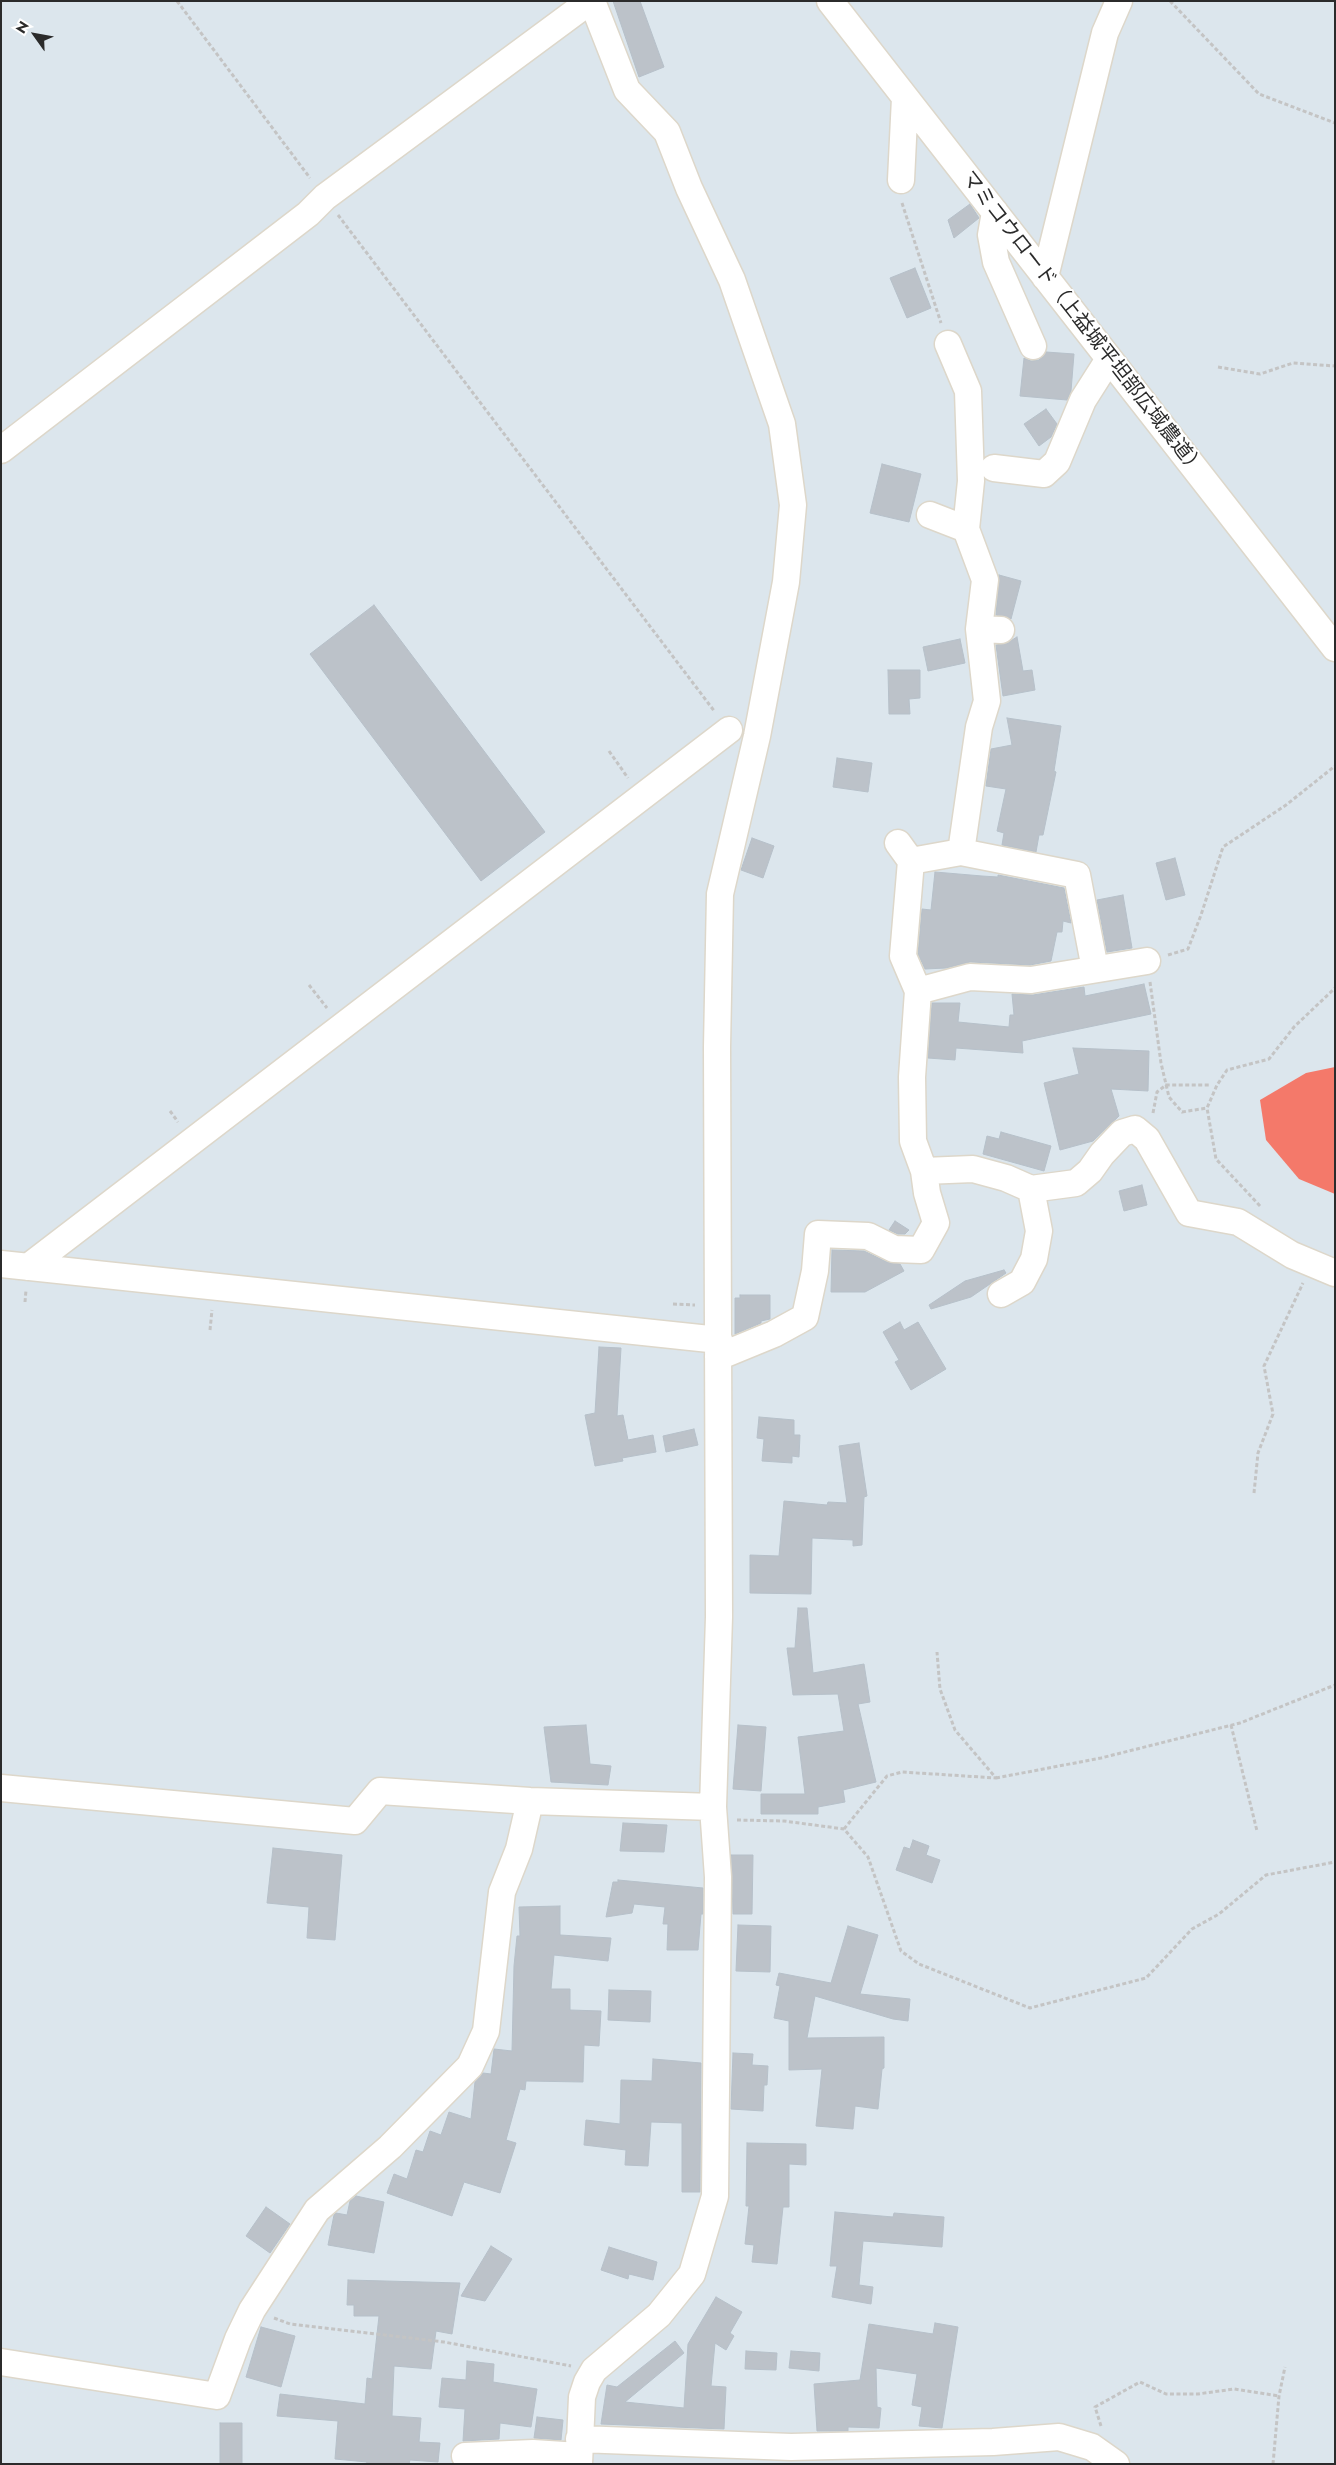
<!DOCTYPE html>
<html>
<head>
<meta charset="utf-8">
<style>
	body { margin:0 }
	#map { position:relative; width:1336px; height:2465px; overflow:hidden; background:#dce6ed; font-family:Jost,sans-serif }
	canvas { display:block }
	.frame { position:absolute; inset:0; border:2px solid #2b2b2b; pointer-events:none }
	.north { position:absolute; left:10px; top:10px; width:50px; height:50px; -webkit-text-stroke:4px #fff; paint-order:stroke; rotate:302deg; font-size:14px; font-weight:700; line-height:20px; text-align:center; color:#2b2b2b }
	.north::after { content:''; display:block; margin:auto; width:18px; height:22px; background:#2b2b2b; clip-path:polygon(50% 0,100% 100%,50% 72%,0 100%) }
</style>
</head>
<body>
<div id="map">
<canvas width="1336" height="2465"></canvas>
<div class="frame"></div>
<div class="north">N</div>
</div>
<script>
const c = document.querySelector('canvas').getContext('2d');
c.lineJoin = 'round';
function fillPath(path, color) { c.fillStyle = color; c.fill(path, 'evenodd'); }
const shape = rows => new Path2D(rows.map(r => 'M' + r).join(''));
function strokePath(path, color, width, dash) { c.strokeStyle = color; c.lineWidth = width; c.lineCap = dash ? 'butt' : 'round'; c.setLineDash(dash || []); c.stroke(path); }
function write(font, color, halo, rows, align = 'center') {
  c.font = font + ' Jost,"Noto Sans JP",sans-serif'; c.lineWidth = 4; c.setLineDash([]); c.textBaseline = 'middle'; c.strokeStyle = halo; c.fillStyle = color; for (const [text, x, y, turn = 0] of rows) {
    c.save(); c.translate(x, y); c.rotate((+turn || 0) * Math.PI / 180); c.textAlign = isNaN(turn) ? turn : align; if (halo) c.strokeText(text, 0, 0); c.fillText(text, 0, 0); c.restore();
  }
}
const water = shape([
	[1335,1067,1335,1194,1299,1179,1266,1140,1260,1100,1306,1073]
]);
const building = shape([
	[613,1,640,1,664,67,639,77,613,1],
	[970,204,979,218,954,238,948,220,970,204],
	[915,268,931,308,907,318,890,278,915,268],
	[1046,352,1074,354,1071,391,1067,400,1020,396,1024,358,1031,361,1039,360,1046,352],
	[1046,409,1057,424,1051,437,1039,446,1024,424,1046,409],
	[882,464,921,474,909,522,870,513,882,464],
	[999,575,1021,581,1011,619,996,615,999,575],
	[374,605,545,832,481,881,310,654,374,605],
	[1017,637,1023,671,1032,670,1035,690,1003,696,996,645,1007,643,1017,637],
	[960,639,965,663,928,671,923,647,960,639],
	[888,670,920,670,920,698,909,699,910,714,889,714,888,670],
	[1007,718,1061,726,1054,771,1056,772,1043,835,1039,835,1036,852,1002,845,1004,833,997,831,1006,789,986,786,991,749,1012,745,1007,718],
	[837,758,872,763,868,792,833,787,837,758],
	[752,838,774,846,763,878,741,870,752,838],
	[1175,858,1185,895,1166,900,1156,863,1175,858],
	[935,872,982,876,998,877,998,875,1064,888,1071,923,1063,921,1062,932,1057,932,1051,961,1030,965,970,962,946,968,925,969,918,954,922,909,931,910,935,872],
	[1123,895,1132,948,1107,952,1097,900,1123,895],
	[1144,984,1151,1014,1022,1041,1023,1053,956,1048,955,1060,928,1058,932,1003,960,1003,958,1022,1009,1027,1010,1015,1014,1015,1012,994,1033,995,1084,987,1085,996,1144,984],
	[1073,1048,1149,1051,1148,1091,1111,1089,1119,1116,1093,1141,1060,1150,1044,1083,1079,1074,1073,1048],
	[1001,1132,1051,1146,1044,1171,983,1154,987,1136,999,1139,1001,1132],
	[1142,1185,1147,1205,1124,1211,1119,1191,1142,1185],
	[895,1221,909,1230,905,1234,898,1234,889,1230,895,1221],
	[832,1250,864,1251,887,1262,900,1264,904,1271,865,1292,831,1292,832,1250],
	[1004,1270,1006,1273,971,1297,931,1309,929,1305,965,1281,1004,1270],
	[740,1295,770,1295,770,1319,761,1321,761,1323,735,1334,735,1298,740,1298,740,1295],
	[900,1322,904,1330,918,1322,946,1369,911,1390,895,1362,899,1360,883,1332,900,1322],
	[599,1347,621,1348,617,1416,623,1415,628,1440,653,1435,656,1452,622,1458,623,1461,595,1466,585,1415,595,1413,599,1347],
	[759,1417,794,1420,794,1435,800,1435,799,1457,792,1456,792,1463,762,1461,764,1439,757,1438,759,1417],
	[694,1429,698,1445,666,1452,663,1436,694,1429],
	[859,1443,867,1496,864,1497,862,1545,853,1546,853,1540,812,1538,811,1594,750,1593,750,1555,779,1556,784,1501,827,1505,828,1502,847,1503,839,1446,859,1443],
	[798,1608,807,1608,813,1673,864,1664,870,1702,858,1704,876,1782,843,1790,845,1802,818,1807,818,1814,761,1814,761,1794,805,1794,798,1737,844,1731,838,1694,793,1695,787,1648,795,1648,798,1608],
	[586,1725,590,1764,611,1766,608,1785,551,1782,544,1727,586,1725],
	[738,1725,766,1727,761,1791,733,1789,738,1725],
	[623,1823,667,1825,664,1852,620,1851,623,1823],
	[913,1840,929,1846,926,1855,940,1860,932,1883,896,1870,904,1847,910,1849,913,1840],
	[273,1848,342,1855,335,1940,307,1938,309,1907,267,1903,273,1848],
	[731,1855,753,1855,752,1914,733,1914,731,1855],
	[618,1880,703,1888,703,1914,701,1914,698,1950,667,1950,668,1924,663,1924,665,1907,634,1904,632,1913,606,1917,613,1882,618,1882,618,1880],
	[560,1906,560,1935,611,1938,608,1961,554,1955,551,1989,570,1989,570,2010,601,2011,599,2046,584,2045,583,2082,526,2081,525,2090,520,2089,506,2140,516,2143,500,2193,464,2182,452,2216,387,2193,394,2174,407,2179,416,2150,423,2152,430,2131,441,2135,449,2112,471,2119,475,2082,483,2073,491,2074,494,2049,512,2051,514,1966,517,1936,520,1936,519,1907,560,1906],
	[738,1925,771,1926,770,1972,736,1971,738,1925],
	[848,1926,878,1935,860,1994,910,1999,908,2021,893,2019,815,1996,807,2038,884,2037,884,2068,882,2069,878,2109,855,2106,853,2129,816,2126,822,2069,789,2070,789,2021,774,2018,780,1986,776,1985,779,1973,831,1983,848,1926],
	[609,1990,651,1991,650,2022,608,2020,609,1990],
	[733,2053,753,2054,752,2065,768,2066,767,2085,764,2085,763,2111,731,2109,733,2053],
	[653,2059,701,2063,700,2192,682,2192,682,2123,651,2122,648,2166,625,2165,626,2150,584,2145,586,2120,620,2124,621,2080,652,2081,653,2059],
	[747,2143,806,2144,806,2165,789,2164,789,2207,783,2207,777,2264,752,2262,754,2245,745,2244,749,2206,746,2206,747,2143],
	[356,2196,384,2202,374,2253,328,2245,334,2215,336,2213,347,2215,350,2201,356,2196],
	[266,2207,290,2224,270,2253,246,2236,266,2207],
	[835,2212,893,2217,894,2213,944,2217,942,2247,863,2241,859,2285,873,2287,871,2304,832,2297,837,2266,830,2266,835,2212],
	[491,2246,512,2259,485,2301,461,2296,491,2246],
	[609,2247,657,2262,653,2280,629,2274,628,2279,601,2270,609,2247],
	[348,2280,460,2283,452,2334,436,2331,431,2369,394,2366,392,2416,421,2418,419,2442,440,2443,438,2462,410,2460,409,2464,366,2464,367,2462,335,2459,338,2421,277,2416,280,2394,365,2404,367,2378,372,2379,379,2316,354,2316,354,2305,347,2305,348,2280],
	[716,2297,742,2312,730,2333,734,2336,726,2350,715,2343,711,2386,726,2387,724,2429,601,2424,607,2385,617,2387,675,2341,684,2353,625,2402,684,2408,688,2344,716,2297],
	[935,2323,958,2327,942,2428,919,2426,922,2407,912,2405,917,2374,876,2368,877,2407,881,2408,879,2428,848,2427,848,2431,817,2431,814,2384,860,2380,869,2324,933,2334,935,2323],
	[261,2327,295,2336,281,2387,246,2377,261,2327],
	[746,2351,777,2353,776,2370,745,2369,746,2351],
	[791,2351,820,2353,819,2371,789,2368,791,2351],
	[467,2361,494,2364,493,2382,537,2389,531,2427,500,2423,499,2439,463,2441,465,2409,439,2407,442,2378,466,2380,467,2361],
	[537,2417,563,2420,561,2440,534,2438,537,2417],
	[220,2423,242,2423,242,2464,220,2464,220,2423]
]);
const path = shape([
	[177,1,310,178],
	[1170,1,1259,94,1335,123],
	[902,203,941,323],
	[338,215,715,712],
	[1218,367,1260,374,1293,363,1335,366],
	[609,751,628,778],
	[1168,955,1188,949,1201,915,1223,847,1286,805,1335,766],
	[1150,982,1161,1063,1169,1097,1182,1112,1207,1108],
	[309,985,327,1008],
	[170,1111,178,1122],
	[1153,1113,1157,1092,1166,1085,1210,1085],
	[1260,1206,1216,1159,1207,1108,1217,1085,1227,1070,1269,1059,1294,1027,1335,988],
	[25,1302,26,1290],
	[673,1304,695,1305],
	[210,1330,212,1310],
	[1254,1493,1258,1453,1273,1414,1264,1366,1303,1283],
	[1231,1725,1257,1831],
	[996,1778,1101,1758,1240,1723,1335,1685],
	[737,1820,784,1821,844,1829,868,1857,901,1951,919,1964,1030,2008,1146,1978,1192,1929,1219,1914,1266,1875,1335,1862],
	[844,1829,887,1776,902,1772,996,1778,955,1730,940,1689,937,1652],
	[274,2318,290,2324,444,2342,571,2366],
	[1101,2426,1095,2407,1140,2382,1166,2394,1198,2394,1234,2389,1279,2396],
	[1273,2464,1279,2396,1285,2367]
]);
const minor = shape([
	[830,1,1335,648],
	[901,180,905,98],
	[995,212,991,235,996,262,1033,346],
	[1045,277,1105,33,1119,1],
	[948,344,968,391,971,481,966,529,985,580,979,629,1001,630],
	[1,450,308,214,325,197,590,1],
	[994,468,1044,474,1057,462,1083,400,1109,359],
	[930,515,966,529],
	[898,843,911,861,903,956,918,991,912,1077,913,1141,924,1171],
	[961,852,979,727,987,701,979,629],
	[911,861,961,852,1077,875,1095,969],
	[918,991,970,977,1031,980,1147,961],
	[1,1264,719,1340],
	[28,1267,729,730],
	[1001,1294,1022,1282,1034,1259,1039,1231,1031,1189],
	[718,1357,774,1334,805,1317,815,1271,818,1234,868,1236,894,1249,921,1250,936,1223,927,1193,924,1171,973,1169,1006,1178,1031,1189,1076,1183,1090,1171,1102,1154,1122,1133,1135,1129,1147,1139,1189,1213,1238,1222,1292,1255,1335,1273],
	[1,1788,355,1821,380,1791,530,1801,713,1807],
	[1,2362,217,2396,238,2339,252,2310,317,2210,390,2147,470,2066,486,2031,502,1892,519,1849,530,1801],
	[579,2439,791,2447,993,2442,1059,2437,1092,2447,1116,2464],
	[465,2456,533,2453,579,2456],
	[579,2464,582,2397,587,2382,594,2370,659,2315,692,2274,715,2196,718,1877,713,1807,719,1617,717,1047,720,894,757,736,786,582,793,505,782,424,732,280,689,188,667,132,627,90,592,1]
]);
const streetNames = [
	["マミコウロード（上益城平坦部広域農道）",1082,324,52]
];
fillPath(water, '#f4796a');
fillPath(building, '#bcc2c9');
strokePath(building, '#b6c0c9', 1);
strokePath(minor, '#ddd7ca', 29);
strokePath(path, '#c4c4c4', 3, [4, 2.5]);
strokePath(minor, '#fff', 26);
write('20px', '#2b2b2b', '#fff', streetNames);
</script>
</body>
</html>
